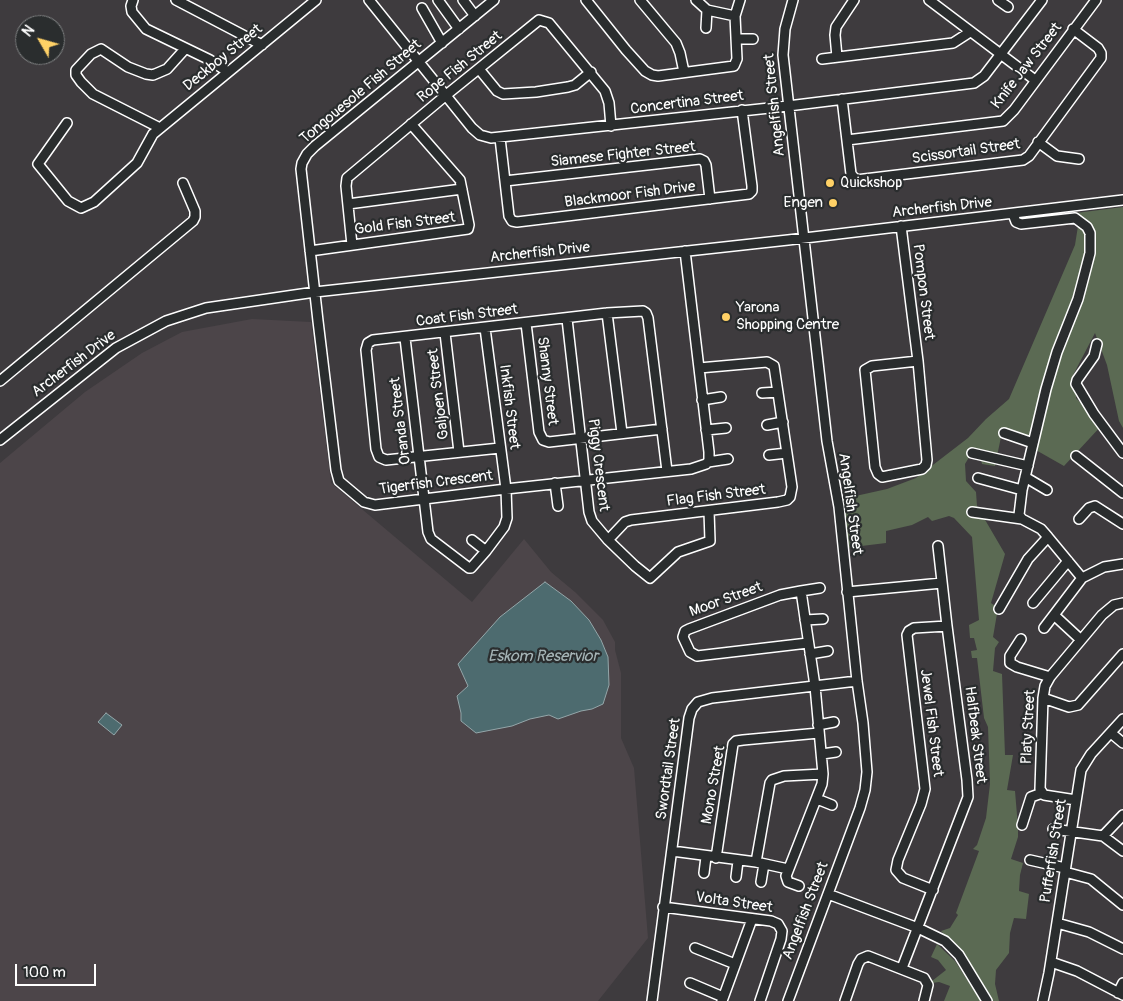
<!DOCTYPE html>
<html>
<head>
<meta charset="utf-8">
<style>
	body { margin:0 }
	#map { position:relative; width:1123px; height:1001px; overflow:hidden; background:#3e3b3e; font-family:Pangolin,sans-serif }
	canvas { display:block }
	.north { position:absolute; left:15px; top:15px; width:50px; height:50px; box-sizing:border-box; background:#2a2d2e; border:1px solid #7f8182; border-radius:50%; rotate:308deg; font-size:14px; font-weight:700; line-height:20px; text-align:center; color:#fff }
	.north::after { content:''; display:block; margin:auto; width:18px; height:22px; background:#ffd166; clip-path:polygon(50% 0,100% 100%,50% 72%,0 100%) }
	.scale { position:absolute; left:15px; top:964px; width:81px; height:22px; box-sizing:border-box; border:2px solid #fff; border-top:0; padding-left:6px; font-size:15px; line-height:18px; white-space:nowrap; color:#fff; -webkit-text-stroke:4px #2a2d2e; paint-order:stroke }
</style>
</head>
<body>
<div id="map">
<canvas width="1123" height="1001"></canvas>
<div class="north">N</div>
<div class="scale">100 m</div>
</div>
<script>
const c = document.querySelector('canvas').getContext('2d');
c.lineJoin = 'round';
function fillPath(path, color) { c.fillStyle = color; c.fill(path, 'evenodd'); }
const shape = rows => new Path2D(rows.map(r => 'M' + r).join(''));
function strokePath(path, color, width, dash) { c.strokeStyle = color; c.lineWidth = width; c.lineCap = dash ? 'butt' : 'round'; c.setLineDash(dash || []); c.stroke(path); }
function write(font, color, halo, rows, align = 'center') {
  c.font = font + ' Pangolin,sans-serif'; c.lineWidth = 4.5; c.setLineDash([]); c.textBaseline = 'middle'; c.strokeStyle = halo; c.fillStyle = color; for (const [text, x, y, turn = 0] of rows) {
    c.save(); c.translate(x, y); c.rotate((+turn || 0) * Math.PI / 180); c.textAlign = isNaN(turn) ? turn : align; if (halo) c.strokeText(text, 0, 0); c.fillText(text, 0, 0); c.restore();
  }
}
const built = shape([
	[252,319,311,322,331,483,472,602,524,539,551,572,575,592,603,620,615,642,615,650,621,673,621,738,634,768,648,938,598,1001,0,1001,0,463,85,392,142,353,182,332]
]);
const green = shape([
	[1123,207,1123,428,1119,421,1107,365,1095,333,1071,379,1077,390,1076,398,1102,425,1064,466,1027,445,1001,437,995,466,982,464,980,455,971,454,965,464,966,481,976,492,977,506,1005,554,991,603,998,608,993,637,999,642,995,648,993,671,1002,674,1005,755,1013,755,1007,790,1015,791,1018,827,1018,837,1011,859,1023,863,1020,875,1019,891,1029,894,1026,919,1014,918,1010,933,1009,953,996,970,995,984,999,1001,993,1001,957,948,941,931,950,928,958,915,956,913,979,851,973,849,977,845,986,818,990,784,988,727,984,718,977,658,972,658,971,651,977,650,974,638,970,638,969,625,979,620,972,537,954,518,949,516,932,521,928,517,912,525,886,531,886,543,845,548,842,499,887,489,916,478,968,438,986,419,1009,399,1075,245,1078,226,1076,213],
	[937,944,955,961,981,1001,944,1001,950,986,939,982,932,983,932,981,946,970,938,960,931,957]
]);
const water = shape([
	[545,582,571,601,589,620,601,640,608,657,609,685,603,704,592,709,581,711,558,719,549,715,530,719,512,726,476,733,461,721,461,713,457,696,468,686,458,664,500,617,545,582],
	[106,713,122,725,114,735,98,722,106,713]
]);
const minor = shape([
	[133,0,131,6,132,12,146,29,210,60,228,72],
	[176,0,262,45],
	[369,0,472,128,480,135,491,138,788,106,974,83,984,76,1042,0],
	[438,0,459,29],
	[463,0,475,16],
	[494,0,315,146,307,154,302,163,301,169,318,321,336,470,339,481,364,502,375,505,506,489,691,469,706,464,709,461,709,452,685,251],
	[586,0,626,50,645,71,652,75,658,76,734,66,737,59,735,16,740,0],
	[640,0,676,43,680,53,684,72],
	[696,0,707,10,735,16],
	[929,0,1035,80],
	[998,0,1008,7],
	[422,8,442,43],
	[706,28,707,10],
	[736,39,753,39],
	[837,57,835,35,836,27,854,0],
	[822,59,953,43,970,32],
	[479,69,497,91,503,94,536,92,568,87,575,85,591,72],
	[842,99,851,174,856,180,1023,160,1029,156,1101,58,1101,53,1098,48,1073,29],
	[67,123,38,164,68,201,81,208,94,202,137,163,153,134,316,0],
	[160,128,93,94,81,82,76,75,76,70,91,54,101,49,128,67,146,74,153,75,167,69,185,49],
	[500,138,509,216,512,221,517,222,749,194,752,191,752,186,742,110],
	[847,140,1003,121,1014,110,1096,0],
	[1038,142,1057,156,1079,159],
	[505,181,700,159,704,161,706,165,710,199],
	[348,204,462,189],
	[1013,214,1016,222,1021,224,1075,218,1087,227,1090,233,1090,253,1083,280,1078,299,1057,352,1046,389,1022,490,1019,515,1022,519,1041,529,1048,537,1082,578],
	[901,226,918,361,927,460,926,465,922,469,882,477,878,474,875,467,865,370,872,366,918,361],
	[352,245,346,186,347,178,445,96,539,20,549,23,605,91,609,103,611,126],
	[310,251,468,229,469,225,460,180,411,124],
	[607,313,622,433],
	[567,319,589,512,592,521,608,540,635,566,650,578,678,552,710,541,709,511],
	[526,323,539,432,543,440,549,442,662,429],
	[445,333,459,452],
	[405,338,428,532,431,539,469,568,471,568,486,551,504,527,507,518,506,489,485,328],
	[1097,344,1094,356,1077,380,1076,384,1094,414,1123,453],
	[0,381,193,221,195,217,195,211,183,183],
	[762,393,778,392],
	[702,400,721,397],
	[767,425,783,422],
	[706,430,726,428],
	[1004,433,1033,443],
	[0,440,116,348,166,321,206,308,315,292,788,240,1123,200],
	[500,448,386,460,379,457,376,449,366,350,368,343,373,340,607,313,643,311,646,313,648,318,667,471],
	[972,453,1028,466],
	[769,455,787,453],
	[1076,456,1123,493],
	[708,462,728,459],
	[1025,477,1047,490],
	[978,478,1022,490],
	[555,483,558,506],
	[972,512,1022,519],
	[1079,519,1089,508,1095,506,1123,524],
	[472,540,486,551],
	[608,540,625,522,631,520,778,502,787,500,790,497,792,487,774,366,767,362,699,368],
	[801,591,820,588],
	[847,592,942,583],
	[1033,603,1068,561],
	[999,609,1028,559,1048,537],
	[1054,615,1081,640],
	[805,620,823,619],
	[1044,628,1082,578,1104,567,1123,564],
	[1021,639,1010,656,1010,663,1017,667,1050,677],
	[810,654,828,651],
	[1043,698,1069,707,1078,705,1123,654],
	[818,725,834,722],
	[1111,733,1123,743],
	[822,754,836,752],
	[817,799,832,805],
	[1076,800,1044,795,1040,789,1043,698,1045,686,1050,677,1102,615,1114,605,1123,603],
	[1022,825,1031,797,1042,793],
	[1053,829,1103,836,1123,851],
	[1103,836,1123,815],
	[672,851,756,862,788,869],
	[716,858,733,744,736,741,743,740,819,733],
	[1030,860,1065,868],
	[756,862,770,783,772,780,784,776,823,774],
	[1065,872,1091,879,1123,905],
	[704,873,706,857],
	[736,877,738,861],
	[761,882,764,864],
	[799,886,788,882,786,876,822,784,823,774,815,686,801,591,780,595,689,629,685,631,683,637,690,652,697,656,808,643],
	[933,890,903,878,896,870,898,860,921,804,925,789,907,635,909,631,914,628,947,626],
	[828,894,918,928,945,941,959,955,987,1001],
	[663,907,771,921,778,924,782,931,781,939,760,1001],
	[1057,923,1089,932,1123,949],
	[695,948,735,964],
	[1051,962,1077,971,1123,995],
	[902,968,968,797,967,780,947,626,938,546],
	[690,983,723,997],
	[1118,993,1123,983],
	[652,1001,689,718,692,709,698,702,712,698,857,681],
	[722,1001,752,919],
	[788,1001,860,808,865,790,867,772,863,723,857,681,839,507,827,441,783,55,785,29,793,0],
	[845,1001,858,964,861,959,868,956,924,978,928,985,924,1001],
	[1043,1001,1049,973,1081,770,1091,754,1123,719]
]);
const markers = [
	[830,183,5,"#ffd166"],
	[833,203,5,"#ffd166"],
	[726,317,5,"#ffd166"]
];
const streetNames = [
	["Deckboy Street",223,58,-39],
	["Knife Jaw Street",1027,66,-52],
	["Rope Fish Street",460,67,-39],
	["Tongouesole Fish Street",361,92,-40],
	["Concertina Street",687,103,-7],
	["Angelfish Street",775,105,-96],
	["Scissortail Street",966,152,-8],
	["Siamese Fighter Street",623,155,-6],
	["Blackmoor Fish Drive",630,195,-7],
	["Archerfish Drive",942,208,-6],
	["Gold Fish Street",405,224,-7],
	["Archerfish Drive",540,253,-6],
	["Pompon Street",923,292,83],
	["Coat Fish Street",467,316,-7],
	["Archerfish Drive",74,364,-37],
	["Shanny Street",547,381,83],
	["Galjoen Street",439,394,-97],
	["Inkfish Street",509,407,83],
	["Oranda Street",401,421,-97],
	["Piggy Crescent",598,465,83],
	["Tigerfish Crescent",436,483,-7],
	["Flag Fish Street",716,496,-7],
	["Angelfish Street",850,504,82],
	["Moor Street",726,600,-20],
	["Jewel Fish Street",931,723,83],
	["Platy Street",1029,727,-87],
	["Halfbeak Street",975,735,83],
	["Swordtail Street",669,769,-82],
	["Mono Street",714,785,-80],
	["Pufferfish Street",1054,851,-81],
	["Volta Street",734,903,8],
	["Angelfish Street",806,911,-69]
];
const poiNames = [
	["Quickshop",840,183],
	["Engen",823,203,"right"],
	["Yarona",736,308],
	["Shopping Centre",736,325]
];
const waterNames = [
	["Eskom Reservior",543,657]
];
fillPath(built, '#4c4549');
fillPath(green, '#5b6a53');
fillPath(water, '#4d6b6f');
strokePath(water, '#94a6a9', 1);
strokePath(minor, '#fff', 12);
strokePath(minor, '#2a2d2e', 9);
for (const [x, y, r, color] of markers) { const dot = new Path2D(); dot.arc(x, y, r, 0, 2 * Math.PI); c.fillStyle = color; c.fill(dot); strokePath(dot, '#2a2d2e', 2); }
write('15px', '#fff', '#2a2d2e', streetNames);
write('15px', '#fff', '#2a2d2e', poiNames, 'left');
write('italic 16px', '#a6b5b7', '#2a2d2e', waterNames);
</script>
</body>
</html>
